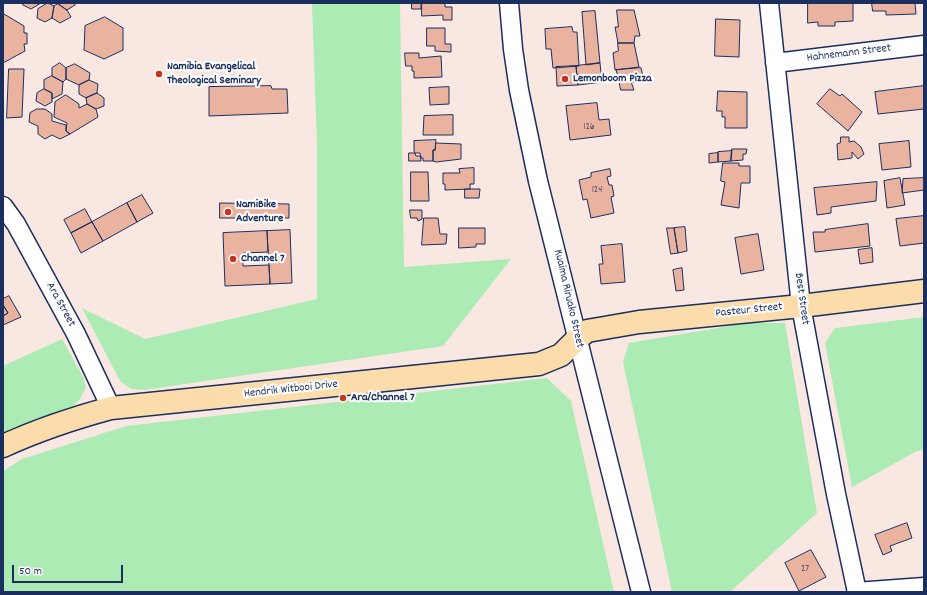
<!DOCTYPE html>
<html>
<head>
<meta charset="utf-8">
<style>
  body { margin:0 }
  #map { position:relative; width:927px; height:595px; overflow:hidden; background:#f9e8e2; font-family:Dekko,sans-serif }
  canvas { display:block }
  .frame { position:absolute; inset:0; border:4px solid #1b2f5e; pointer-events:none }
  .scale { position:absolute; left:12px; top:565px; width:111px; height:18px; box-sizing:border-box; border:2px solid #1b2f5e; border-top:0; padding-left:5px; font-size:12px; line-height:14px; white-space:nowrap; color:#1b2f5e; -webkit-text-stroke:3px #fff; paint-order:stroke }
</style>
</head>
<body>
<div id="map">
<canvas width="927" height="595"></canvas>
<div class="frame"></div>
<div class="scale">50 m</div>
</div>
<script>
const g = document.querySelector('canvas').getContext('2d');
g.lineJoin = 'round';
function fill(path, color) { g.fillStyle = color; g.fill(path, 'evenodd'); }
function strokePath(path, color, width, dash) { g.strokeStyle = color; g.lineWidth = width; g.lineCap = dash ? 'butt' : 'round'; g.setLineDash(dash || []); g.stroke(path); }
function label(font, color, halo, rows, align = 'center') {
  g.font = font + ' Dekko,sans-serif'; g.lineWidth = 4; g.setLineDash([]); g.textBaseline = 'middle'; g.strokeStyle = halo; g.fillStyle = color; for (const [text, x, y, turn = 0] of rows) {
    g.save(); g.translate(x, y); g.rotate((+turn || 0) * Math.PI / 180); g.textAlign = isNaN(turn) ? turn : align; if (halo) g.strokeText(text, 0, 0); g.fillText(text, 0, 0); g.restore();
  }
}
fill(new Path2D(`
  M312,3H400L404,267L511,259L443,346L144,390L131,389L120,381L82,308L145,339L317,299V145Z
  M924,317V450L917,451L852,487L825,343L835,328Z
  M747,323H785L817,513L730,592H672L623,362L629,343Z
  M62,339L83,377L86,387L80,399L71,409L3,434V366Z
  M547,378L571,401L614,592H3V471L22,459L126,426Z`), '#acebb3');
const building = new Path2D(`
  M23,3H41L31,9L23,5Z
  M48,3L54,6L52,18L45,22L37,18L38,9Z
  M58,3H75V5L67,10Z
  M412,3H421V9H412Z
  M422,3H445V7H452V20H443V15L422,16Z
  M808,3H853V21L835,22V26H818V22L808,23Z
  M872,3H915L916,14L886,15V11H873Z
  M58,4L67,10L71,17L60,23L52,18L54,6Z
  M617,10H634L640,36H635L634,43H618L615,27H618Z
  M595,11L600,63L586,65L582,12Z
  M4,14L24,26V33H27V44H24L25,51L3,63Z
  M105,17L123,28V50L104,59L84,50L85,26Z
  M716,19L740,20L739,57L715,56Z
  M572,27L573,32H577L579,66L553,68L551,49H546L545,29Z
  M427,28H445V44H451V52L435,51V46H427Z
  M618,43H634L639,67L615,70L613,53L618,51Z
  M405,53H419V58L441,56L442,77L414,78V71H412V66H406Z
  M60,63L66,68V79L63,82L52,76V68Z
  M600,63L602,82L578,85L576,66Z
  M75,64L90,73L89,80L79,85L66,79V68Z
  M576,66L578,85L557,86L556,67Z
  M641,68L644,80L632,82L630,79H619L616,70Z
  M9,69H24L22,117L7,118Z
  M52,76L63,82L62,94L52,99V93L44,89V80Z
  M619,79H630L634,90H621Z
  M89,80L98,84L97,93L86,98L79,94V85Z
  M271,86L272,89H287L288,113L209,116V87Z
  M924,86V109L878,114L875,92Z
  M449,87V104L430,105L429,88Z
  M44,89L52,93V102L45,106L36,101L37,93Z
  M830,89L840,96L842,94L862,112L848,131L817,104Z
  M718,91L747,92V128H725V117H722V111H717Z
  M97,93L104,98V106L96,109L87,104L86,98Z
  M66,95L79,104V108L87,104L96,109L98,117L70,134L66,131L67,123L54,117L55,102Z
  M597,103L599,120L609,119L611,135L570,140L566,106Z
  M37,109H45L52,114V121L66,125V131L70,134L60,139L52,135L45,139L38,134V126L29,122L30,113Z
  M453,115V135H423L424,116Z
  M841,137H849V142L854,141L861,147L864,154L858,159L852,152V158L838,160L837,144L840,143Z
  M436,140L435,150H433V161H423V158H421V156H416L414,151V141Z
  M909,141L911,167L882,170L879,144Z
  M436,143L461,144V159L436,162L433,161V150H435Z
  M732,149H747L746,154H743V160L731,161Z
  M732,151L731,161L718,162V152Z
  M409,153H420L421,161H409Z
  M718,153V162L709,163V154Z
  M723,163H739V166H750V183H741L739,208L721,205L725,182L721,181Z
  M474,168V184H470V189L445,190V184H443V173H460L459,169Z
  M610,169L611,176L607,177L609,185H612L614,196L611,197L614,213L591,218L587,199L583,200L579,180L591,177V173Z
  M411,172H428L429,201H411Z
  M900,178L905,205L887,208L884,181Z
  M924,178V190L902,193L903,179Z
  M877,182L876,201L831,207V213L817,215L814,188Z
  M465,189H480L479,198H465Z
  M142,195L153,213L137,222L127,203Z
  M127,203L137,222L103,241L92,222Z
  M220,203L289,204V218H220Z
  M85,209L92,222L71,233L64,220Z
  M410,210H422V219L418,221L417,218H411Z
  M924,216V243L900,246L896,219Z
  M424,218H438L440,234H447L446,244L422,245Z
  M92,222L103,241L81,253L71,233Z
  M868,224L870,246L815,252L813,232H825V230Z
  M685,227L687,251L678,253L674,228Z
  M459,228H485V244H476V247L459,248Z
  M667,228H674L678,253L671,254Z
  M290,230L292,283L270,284L267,231Z
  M267,231L268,252L243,253V266L269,265L270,284L225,286L223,233Z
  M758,234L764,270L741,274L735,238Z
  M622,244L625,282L601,284L599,264H603L601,246Z
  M872,248L873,262L860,264L858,250Z
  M682,268L684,290L676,291L673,270Z
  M9,296L21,317L3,325V316L8,313L3,305V299Z
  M3,305L8,313L3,316Z
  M907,523L912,538L890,546L892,551L883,555L875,535Z
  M811,550L826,577L799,591L785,563Z`);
fill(building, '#eab3a0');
strokePath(building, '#1b2f5e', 1);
const minor = new Path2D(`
  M509,3L513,49L519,90L538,181L641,592
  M769,3L801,306L836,494L857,592
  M775,63L924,45
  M3,206L16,224L76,334L111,408
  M856,592L924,587`);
const major = new Path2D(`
  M3,446C38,430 74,418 111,408L539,364L561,355L577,339L587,331L639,322L801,306L924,291`);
strokePath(minor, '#1b2f5e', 21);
strokePath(major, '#1b2f5e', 25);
strokePath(minor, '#fff', 18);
strokePath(major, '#fddcac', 22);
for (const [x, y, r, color] of [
  [159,74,4,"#c8321e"],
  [565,79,4,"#c8321e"],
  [228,212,4,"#c8321e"],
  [233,259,4,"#c8321e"],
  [343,398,4,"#c8321e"]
]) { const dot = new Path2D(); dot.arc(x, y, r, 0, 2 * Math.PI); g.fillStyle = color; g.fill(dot); strokePath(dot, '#fff', 1.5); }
label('10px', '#4f506e', null, [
  ["126",589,128],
  ["124",597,191],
  ["27",805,570]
]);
label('12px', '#1b2f5e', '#fff', [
  ["Hahnemann Street",849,54,-7],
  ["Kuaima Riruako Street",568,299,77],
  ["Best Street",801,299,82],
  ["Ara Street",60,305,61],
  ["Pasteur Street",749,311,-6],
  ["Hendrik Witbooi Drive",291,390,-6]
]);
label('bold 12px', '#1b2f5e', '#fff', [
  ["Namibia Evangelical",167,67],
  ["Theological Seminary",167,81],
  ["Lemonboom Pizza",573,79],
  ["NamiBike",236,205],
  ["Adventure",236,219],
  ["Channel 7",241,259],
  ["Ara/Channel 7",351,398]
], 'left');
</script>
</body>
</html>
